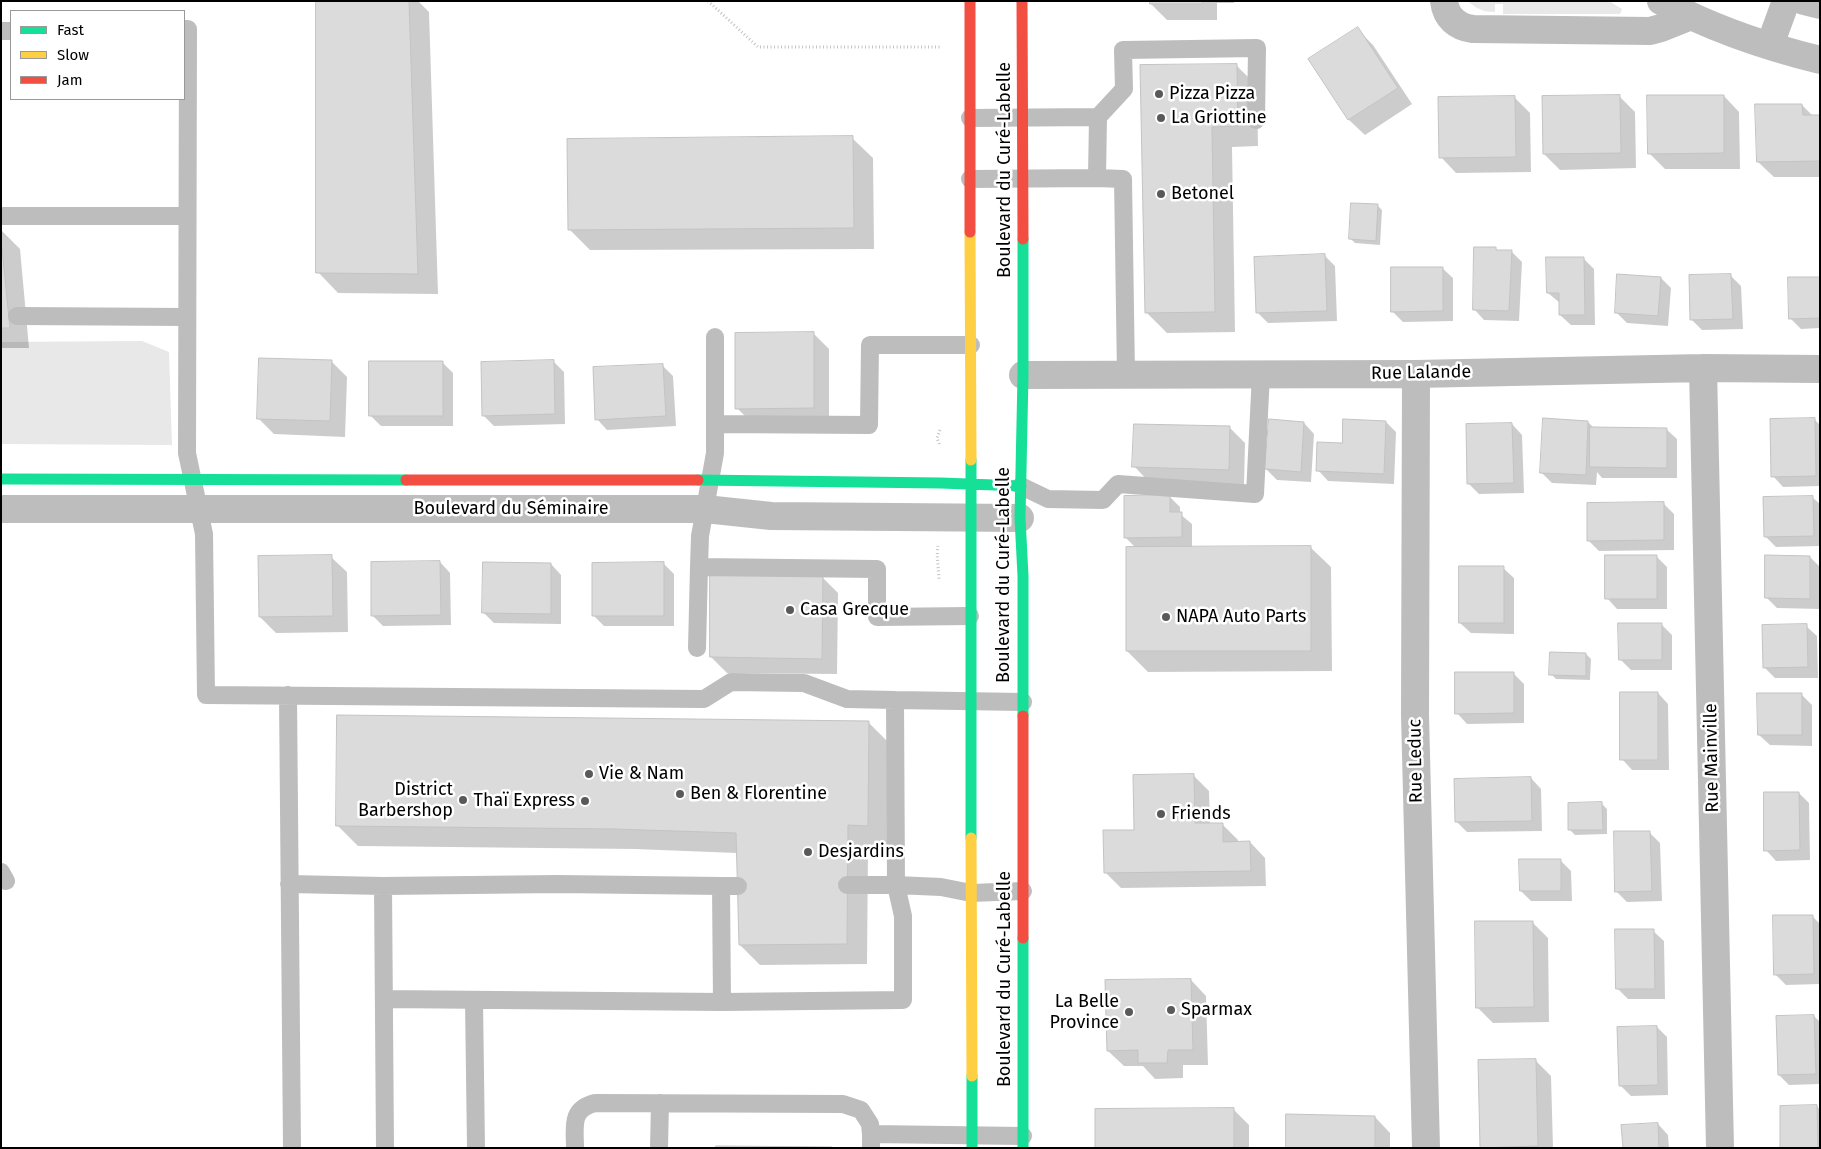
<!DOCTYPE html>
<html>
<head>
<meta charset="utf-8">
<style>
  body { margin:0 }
  #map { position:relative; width:1821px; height:1149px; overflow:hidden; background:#fff; font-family:"Fira Sans",sans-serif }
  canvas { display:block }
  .frame { position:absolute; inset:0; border:2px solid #000; pointer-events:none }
  .legend { position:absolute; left:10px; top:10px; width:175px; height:90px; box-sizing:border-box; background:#fff; border:1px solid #999; margin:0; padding:6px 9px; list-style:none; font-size:15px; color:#000 }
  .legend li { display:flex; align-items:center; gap:10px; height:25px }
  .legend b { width:25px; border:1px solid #999 }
</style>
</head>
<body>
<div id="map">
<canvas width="1821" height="1149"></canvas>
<div class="frame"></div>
<ul class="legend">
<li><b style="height:6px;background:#16e098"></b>Fast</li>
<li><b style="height:6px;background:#ffcf43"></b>Slow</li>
<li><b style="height:6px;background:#f24e42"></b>Jam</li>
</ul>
</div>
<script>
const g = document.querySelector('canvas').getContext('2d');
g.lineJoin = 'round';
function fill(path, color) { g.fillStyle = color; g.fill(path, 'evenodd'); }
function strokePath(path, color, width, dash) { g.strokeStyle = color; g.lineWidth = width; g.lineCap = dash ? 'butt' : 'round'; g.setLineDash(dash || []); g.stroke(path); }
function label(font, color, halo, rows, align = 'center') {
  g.font = font + ' "Fira Sans",sans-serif'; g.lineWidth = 5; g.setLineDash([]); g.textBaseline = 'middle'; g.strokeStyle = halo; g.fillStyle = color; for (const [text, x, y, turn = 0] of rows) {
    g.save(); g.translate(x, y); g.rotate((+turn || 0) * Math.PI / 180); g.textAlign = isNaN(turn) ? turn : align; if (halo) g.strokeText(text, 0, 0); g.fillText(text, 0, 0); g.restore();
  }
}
fill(new Path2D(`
  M1468,1H1609L1622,9L1620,14H1503V4H1495V12C1484,12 1476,9 1468,1Z
  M142,341L169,352L172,445L1,444V342Z`), '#e8e8e8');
fill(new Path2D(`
  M317,1H418L429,12L438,294L338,293L318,272Z
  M1151,1H1234V3H1217V20H1167L1151,4Z
  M1357,29L1373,45L1412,104L1365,135L1349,120L1310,60Z
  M1236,65L1257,86L1258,146L1232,147L1235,332L1167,333L1146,312L1141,66Z
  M1619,96L1635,112L1636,168L1560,170L1544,154Z
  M1724,96L1739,112L1740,169H1665L1649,153Z
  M1514,97L1530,113L1531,172L1456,173L1441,157Z
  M1802,105L1813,116H1820V177H1774L1758,162Z
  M852,138L873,158L874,249L590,250L569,229Z
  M1377,205L1382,210L1380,245L1355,243L1350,238Z
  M1,230L20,249L29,348H1Z
  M1496,249L1498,251H1511L1522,262L1519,321L1484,320L1474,309Z
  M1324,255L1335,266L1337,321L1268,323L1258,313Z
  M1583,258L1594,269L1595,325H1571L1560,315V303L1548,293Z
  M1442,268L1453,278V321L1403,322L1392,311Z
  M1730,275L1741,286L1743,329L1702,330L1692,320Z
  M1661,278L1671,288L1668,326L1627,323L1616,312Z
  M1820,278V328L1801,329L1790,318Z
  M813,333L829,349V424H753L737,408Z
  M331,361L347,377L345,437L274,434L258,418Z
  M553,361L564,372L565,424L494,426L483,415Z
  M442,362L453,373V426H381L370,415Z
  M662,365L673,376L676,426L607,430L597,419Z
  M1814,419L1820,425V486L1783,487L1773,476Z
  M1386,422L1396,432L1394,484L1328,481L1318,470L1343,444Z
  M1588,422L1595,429H1666L1677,439V478H1602L1597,472L1596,485L1552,483L1541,472Z
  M1304,423L1314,434L1311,482L1277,480L1266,469Z
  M1512,424L1522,435L1524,493L1479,494L1468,483Z
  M1229,427L1245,443L1244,485L1149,482L1134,466Z
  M1169,496L1180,507V514L1192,524V547H1310L1331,567L1332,671L1148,672L1127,651L1136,548L1126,538Z
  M1813,498L1820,504V546L1776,547L1765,536Z
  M1664,504L1674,514V550L1599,551L1588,540Z
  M1656,556L1667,567V609H1617L1607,598Z
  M331,557L347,572L348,632L276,633L260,617Z
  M1810,557L1820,567V609L1777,608L1766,597Z
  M440,562L450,573L451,625L383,626L372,615Z
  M551,564L561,575V624L494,623L483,612Z
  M664,564L674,574V626H604L594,616Z
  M1503,568L1514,578V634L1471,633L1460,623Z
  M822,577L838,593L837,674L727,673L711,657Z
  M1661,624L1672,635V670H1631L1620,659Z
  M1806,626L1817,636L1818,678H1775L1764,667Z
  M1586,654L1591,659L1590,680L1556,679L1551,674Z
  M1513,673L1524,684V723L1467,724L1457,713Z
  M1658,693L1668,704L1669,770H1632L1622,759Z
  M1801,694L1812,705V746L1770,745L1759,735Z
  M868,722L889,743L888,846L868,845L867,964L760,965L740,945L737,853L635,849L358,846L337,825Z
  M1193,775L1209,791L1210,824H1222L1238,840V843L1250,842L1265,858L1266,886L1121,888L1106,873L1136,831Z
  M1531,778L1541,789L1542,831L1467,832L1456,821Z
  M1799,793L1809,803L1810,860L1776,861L1766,850Z
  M1602,804L1607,809V834L1575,835L1570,830Z
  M1649,832L1660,843L1662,901L1627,902L1616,891Z
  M1561,861L1571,871L1572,901H1531L1521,891Z
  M1812,916L1820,924V984L1786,985L1775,974Z
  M1532,922L1548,938L1549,1022L1493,1023L1477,1007Z
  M1653,931L1664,941L1665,999H1628L1617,988Z
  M1191,980L1206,996L1208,1065H1183V1078L1155,1079L1143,1066H1124L1108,1051Z
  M1814,1016L1820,1022V1084L1789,1085L1779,1075Z
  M1657,1027L1667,1037L1668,1095L1631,1096L1620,1085Z
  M1535,1060L1551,1076L1553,1148H1482Z
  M1817,1106L1820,1110V1148H1782Z
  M1233,1109L1249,1125V1148H1096Z
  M1375,1117L1390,1133V1148H1287Z
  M1658,1124L1668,1135L1669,1148H1624Z`), '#0003');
const building = new Path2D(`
  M316,1H409L418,274L316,273Z
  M1150,1H1202V4H1150Z
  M1358,27L1398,88L1348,120L1308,59Z
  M1237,64L1238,126L1212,127L1215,312L1145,313L1140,65Z
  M1620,95L1621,153L1543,154L1542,96Z
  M1647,95H1724V153L1648,154Z
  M1515,96L1516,157L1439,158L1438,97Z
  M1755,104H1802L1803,115H1820V161L1757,162Z
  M853,136L854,228L568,230L567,139Z
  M1351,203L1378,204L1376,241L1349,239Z
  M1,239L10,328H1Z
  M1474,247H1496V250H1512L1509,311L1473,310Z
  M1325,254L1327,311L1256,313L1254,257Z
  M1546,257H1584L1585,315H1559V293H1547Z
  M1391,267H1443V311L1391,312Z
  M1617,274L1661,277L1658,316L1615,313Z
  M1731,274L1733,319L1690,320L1689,275Z
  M1788,277H1820V318L1789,319Z
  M814,332V408L735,409V333Z
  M259,358L332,360L330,421L257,419Z
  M554,360L555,414L482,416L481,362Z
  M369,361H443V416H369Z
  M663,364L666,416L595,420L593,367Z
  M1543,418L1588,421L1586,475L1540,473Z
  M1815,418L1816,476L1771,477L1770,419Z
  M1269,419L1304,422L1301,472L1265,469Z
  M1343,419L1386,421L1384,474L1316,471L1317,442L1342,443Z
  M1512,423L1514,483L1467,484L1466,424Z
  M1134,424L1230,426L1229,470L1132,467Z
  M1590,427L1667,428V468L1590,467Z
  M1170,495V512H1182V537L1124,538V496Z
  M1813,496L1814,536L1764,537L1763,497Z
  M1664,502V540L1587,541V503Z
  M1311,546V651H1126V547Z
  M332,555L333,616L259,617L258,556Z
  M1605,555H1657V599H1605Z
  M1765,555L1810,556V599L1765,598Z
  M440,561L441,615L371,616V562Z
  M483,562L551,563V614L482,613Z
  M664,562V616H592V563Z
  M1459,566H1504V623H1459Z
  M710,574L823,576L822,659L710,657Z
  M1618,623H1662V660H1619Z
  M1807,624L1808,667L1763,668L1762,625Z
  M1550,652L1586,653V676L1549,675Z
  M1455,672H1514V713L1455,714Z
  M1620,692H1658V760H1620Z
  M1757,693H1802V735H1758Z
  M337,715L869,721L868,826L848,825L847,944L739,945L736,833L614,829L336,826Z
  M1194,774L1195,823H1223V842L1250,841L1251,871L1104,873L1103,830H1134L1133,775Z
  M1531,777L1532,821L1455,822L1454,779Z
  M1764,792H1799L1800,850L1764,851Z
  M1602,802L1603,830H1568V803Z
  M1614,831H1650L1652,891L1615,892Z
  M1519,859H1561V891H1520Z
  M1773,915H1813L1814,974L1774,975Z
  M1475,921H1533L1534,1007L1476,1008Z
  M1615,929H1654L1655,989H1616Z
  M1191,979L1193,1050H1168L1167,1063H1138V1050L1107,1051L1105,980Z
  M1814,1015L1816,1074L1778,1075L1776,1016Z
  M1657,1026L1658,1085L1619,1086L1617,1027Z
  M1536,1059L1538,1146L1480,1148L1478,1060Z
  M1817,1105L1818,1148H1780V1106Z
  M1234,1108V1148H1095V1109Z
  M1286,1114L1375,1116V1148H1286Z
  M1658,1123L1659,1148H1623L1621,1125Z
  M716,1146L832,1147V1148H716Z`);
fill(building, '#dbdbdb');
strokePath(building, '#c3c3c3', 1);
strokePath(new Path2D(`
  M708,1L758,47H940
  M940,430L937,438L940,446
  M938,546C936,554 939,571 939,580`), '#c2c2c2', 3, [1, 2.5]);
strokePath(new Path2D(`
  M184,29H188L187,453L204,534L206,695L704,699L731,682L804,683L847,699L895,700
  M1,31H11
  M970,118L1098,117
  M970,179L1097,178
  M1,216H187
  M17,316L187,317
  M715,337V424L869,425L870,345H971
  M1126,375L1123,179L1097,178L1098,117L1124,89L1123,50L1257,48L1256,120
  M715,424V453L700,536L699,567L877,569V617L970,616
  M1021,486L1048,499L1103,500L1118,484L1255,494L1261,374
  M697,648L699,567
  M288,695L292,1148
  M1023,702L895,700L896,885L941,887L971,893L1023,891
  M1,872L6,881
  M289,884L383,886L558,884L721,886L722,1002
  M383,886L385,1148
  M721,886H738
  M384,999L722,1002L903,1000V916L896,885H847
  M474,1000L476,1148
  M575,1148C575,1127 570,1109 595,1103L843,1104L861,1110L870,1124L871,1134
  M659,1148L660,1103
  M871,1148V1134L1023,1136`), '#bdbdbd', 18);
strokePath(new Path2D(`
  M1444,1C1446,18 1457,27 1473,29L1650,31L1661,28L1691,16
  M1661,1C1709,27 1767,47 1820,60
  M1804,1L1820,5
  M1770,45L1786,1
  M1703,368L1720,1148
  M1416,374L1415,715L1426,1148
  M1023,375L1416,374L1703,368L1820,369
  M1,509H705L771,516L1020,518`), '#bdbdbd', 28);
strokePath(new Path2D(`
  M1023,239V375L1020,518L1023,576V716
  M971,460V838
  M1,479L406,480
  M698,480L941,483L1021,486
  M1023,938V1148
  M972,1076V1148`), '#16e098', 11);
strokePath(new Path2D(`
  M970,232L971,460
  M971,838L972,1076`), '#ffcf43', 11);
strokePath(new Path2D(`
  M970,1V232
  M1022,1L1023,239
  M406,480H698
  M1023,716V938`), '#f24e42', 11);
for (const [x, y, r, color] of [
  [1159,94,5,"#595959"],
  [1161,118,5,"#595959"],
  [1161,194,5,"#595959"],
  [790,610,5,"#595959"],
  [1166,617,5,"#595959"],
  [589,774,5,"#595959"],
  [680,794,5,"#595959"],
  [463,800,5,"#595959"],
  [585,801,5,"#595959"],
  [1161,814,5,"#595959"],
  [808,852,5,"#595959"],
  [1171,1010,5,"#595959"],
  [1129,1012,5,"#595959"]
]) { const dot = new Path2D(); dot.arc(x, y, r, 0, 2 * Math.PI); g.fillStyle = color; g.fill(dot); strokePath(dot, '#fff', 2); }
label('18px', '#000', '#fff', [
  ["Pizza Pizza",1169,94],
  ["La Griottine",1171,118],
  ["Betonel",1171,194],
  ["Casa Grecque",800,610],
  ["NAPA Auto Parts",1176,617],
  ["Vie & Nam",599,774],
  ["District",453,790,"right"],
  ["Barbershop",453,811,"right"],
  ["Ben & Florentine",690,794],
  ["Thaï Express",575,801,"right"],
  ["Friends",1171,814],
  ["Desjardins",818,852],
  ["La Belle",1119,1002,"right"],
  ["Province",1119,1023,"right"],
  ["Sparmax",1181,1010]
], 'left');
label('18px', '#000', '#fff', [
  ["Boulevard du Curé-Labelle",1005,170,-90],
  ["Rue Lalande",1421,373,-1],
  ["Boulevard du Séminaire",511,509],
  ["Boulevard du Curé-Labelle",1004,575,-90],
  ["Rue Mainville",1712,758,-91],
  ["Rue Leduc",1416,761,-91],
  ["Boulevard du Curé-Labelle",1005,979,-90]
]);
</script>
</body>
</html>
